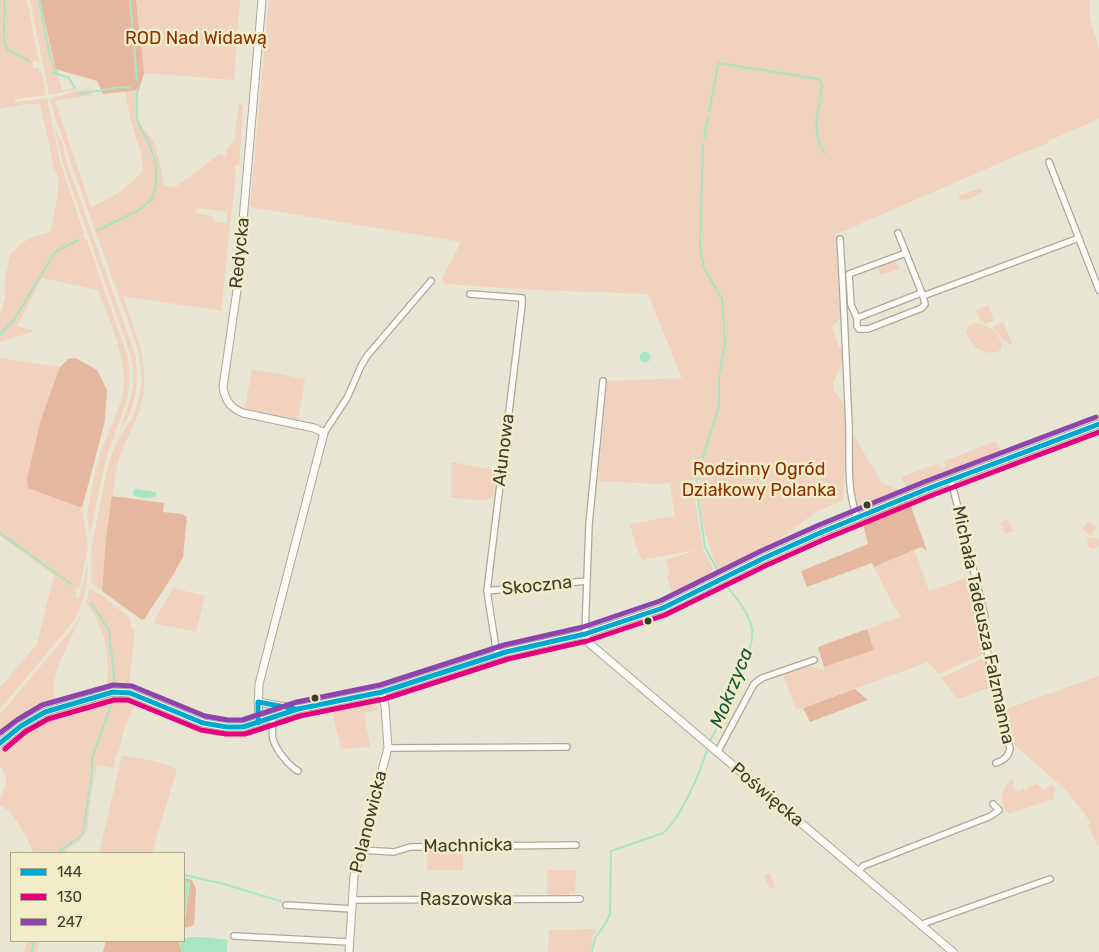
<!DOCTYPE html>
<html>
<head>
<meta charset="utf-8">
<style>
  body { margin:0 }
  #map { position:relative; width:1099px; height:952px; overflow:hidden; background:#e8e6d2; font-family:Rubik,sans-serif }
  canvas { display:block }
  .legend { position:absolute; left:10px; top:852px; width:175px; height:90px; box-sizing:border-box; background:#f2edc8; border:1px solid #aaa68a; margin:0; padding:6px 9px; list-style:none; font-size:15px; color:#3e3c2e }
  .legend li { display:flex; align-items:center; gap:10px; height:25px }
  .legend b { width:25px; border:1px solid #aaa68a }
</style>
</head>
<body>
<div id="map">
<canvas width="1099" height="952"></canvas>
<ul class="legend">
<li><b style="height:6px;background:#00a9ce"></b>144</li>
<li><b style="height:6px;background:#e5007d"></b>130</li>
<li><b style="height:6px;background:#8e44ad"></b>247</li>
</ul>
</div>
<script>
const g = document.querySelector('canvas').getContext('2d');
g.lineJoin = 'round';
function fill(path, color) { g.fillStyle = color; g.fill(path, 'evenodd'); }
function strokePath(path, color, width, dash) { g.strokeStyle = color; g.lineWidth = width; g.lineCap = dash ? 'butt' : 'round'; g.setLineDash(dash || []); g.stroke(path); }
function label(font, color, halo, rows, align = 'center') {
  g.font = font + ' Rubik,sans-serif'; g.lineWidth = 5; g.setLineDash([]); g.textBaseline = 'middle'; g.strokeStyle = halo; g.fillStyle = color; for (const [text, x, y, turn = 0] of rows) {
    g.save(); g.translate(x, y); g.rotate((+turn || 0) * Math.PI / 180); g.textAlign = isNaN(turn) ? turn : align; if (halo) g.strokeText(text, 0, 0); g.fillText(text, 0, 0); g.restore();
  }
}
fill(new Path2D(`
  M0,0H27L39,62V65L37,61H33V68L38,67L42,73L46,95L15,99V102L47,98L60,162L83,230L76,233L84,231L83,237L87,240L128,357C135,400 118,418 107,457C100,483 95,510 90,536L87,516L88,508C91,492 94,475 99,459C106,434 123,408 124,382C125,354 108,317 98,290L42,278L17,326L35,331L0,342V315L5,298V279L10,255L21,243L36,236L47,233L51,230L57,199L59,178L54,168L40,104H24L0,109Z
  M30,0H40L62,90L74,88V90L49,95Z
  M136,0H240L234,80L144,73Z
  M269,0H1089L1090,18L1099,49V119L1048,141V143L1025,152L844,231L836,233L841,318L832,326L839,347H842L843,362L833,383L834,391L845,406L846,435L843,500L816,512L770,546L719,571C707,544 697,509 699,479L692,480L703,549L715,573L673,595L667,577L670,575L665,558L668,559L697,550L642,560L636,547L630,524L675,516L670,483L656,484L598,481L607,381L682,378L648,294L535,290L445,284L441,280L461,242L250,207Z
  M91,89L92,95L55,101L91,207C114,197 126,189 143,171C143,154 137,143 133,127C129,116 128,103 125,91L139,90C138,103 136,117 143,128C146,133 151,136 153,140C159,151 161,173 164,185L175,187L221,153L224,156L228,155L225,150L234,141L239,103L243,106L239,166L237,165L234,167L236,170L221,311L123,296C135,331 153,371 140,409C133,430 120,449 116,471L106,538L102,591L91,582V550L108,465L116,443L134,415L139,398L142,378L138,349L70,161C65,140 54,120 50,99L75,91ZM198,208L227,212V223L217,222L211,216L195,212Z
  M54,125L63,145L65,157L135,354C139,386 137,404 120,431L133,389V369L130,354L62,161Z
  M981,188L982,192L970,199L960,200L958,196Z
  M895,260L899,269L881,275L878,267Z
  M988,305L994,321L985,324L980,320L976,310Z
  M1003,321L1012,344H1010L1005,342L992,327Z
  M975,323C987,324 997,331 1002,343L1001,350C985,358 971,347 966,331L969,326Z
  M0,358L60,367L41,419L27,479L28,488L82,508L88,547L80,587L76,589L77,596L71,595L77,597V599L78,600L80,595L88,561C88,586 84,605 70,626L0,709V687L37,644L54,575L0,536Z
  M252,369L305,379L298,421L245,409Z
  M854,436L882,483L900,490L904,488L907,492L882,503L856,505L852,479Z
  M996,441L1002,455L910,492L901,477L939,463L941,468L946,466L944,461Z
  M451,462L498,470C497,477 498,488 495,494C489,505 461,498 451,497Z
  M1008,519L1013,531L1005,534L1000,522Z
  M1088,521L1097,527L1091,536L1082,529Z
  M1087 543a6 6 0 1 1 12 0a6 6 0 1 1-12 0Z
  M915,550L929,591L966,578L979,624L984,651L981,655L939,674L928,662L796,710L783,675L808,665C813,668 819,667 824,671V667L874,650L867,629L901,616L893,605L874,567Z
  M173,588L205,596L196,632L153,623Z
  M90,589L101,595L130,618L131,628L135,629L129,685L123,680L120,682L119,685L112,688L107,682C110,649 105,630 86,603Z
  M83,610C74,637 49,671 54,701L15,722L0,734V714L77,623Z
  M983,658L987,660L993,686L958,699L941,678Z
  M1099,676V848L1088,826L1091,823L1068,792L1011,742L1003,710Z
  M122,695L134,698L136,701L124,730L118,755H116L113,768L97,765L90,801L87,831L81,840L61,853H33C28,837 15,813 0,805V799L6,784V777L0,765V749C7,743 13,736 20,731C41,715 96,697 122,695Z
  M371,702L380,709L364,713L370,747L341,749L331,706L343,704L345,707Z
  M122,755L158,762L177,769L152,853H99Z
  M1012,779L1014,781L1013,787L1019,792L1022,789L1026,790L1028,786L1037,784L1044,790L1052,784L1056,790L1053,792L1054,799L1009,814C998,803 1001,789 1012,779Z
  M427,851H463V870H427Z
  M547,870H576L575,893H571L568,895L547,896Z
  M770,873L775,887L770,889L764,876Z
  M598,929L593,937L591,952H548L549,930Z
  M27,941H39L37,952H24Z`), '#f0d2bf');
fill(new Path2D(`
  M40,0H136L144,73L139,90L103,94L97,81L56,69Z
  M76,358L97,370L107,390L105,421L82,508L28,488L27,479L41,419L60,367L68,359Z
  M112,496L164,503L163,512L182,514L187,517L183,557L173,575L145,618L142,620L102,591L106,538Z
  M909,501L927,551L921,547L874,567L872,563L807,587L801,571L868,544L862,520Z
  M867,629L874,650L824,667L818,647Z
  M855,689L868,700L810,722L803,708Z
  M184,878L192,880L196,889L194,925L184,928L190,882L184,880Z
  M106,941H178L182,952H103Z`), '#e6b79f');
fill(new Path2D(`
  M639.5 357a5.5 5.5 0 1 1 11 0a5.5 5.5 0 1 1-11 0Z
  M134,489L156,492L157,495C151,500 140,498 133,495Z
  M184,880L190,882L184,923Z
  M188,937H202L227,940V952H182L179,941H184V939Z`), '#a7e6c0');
strokePath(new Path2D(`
  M4,0C7,16 0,33 7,49L29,61
  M39,0L50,56L57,74
  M130,0L137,80
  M52,72L69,78L75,88
  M78,94L122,87L130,88
  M709,112L718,65L719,63L818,79L822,84C820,108 809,132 825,153
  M704,138L708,117
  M703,145L700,246L704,268L722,299L725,344L720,370
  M98,230L139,210L152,199L156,186V164L149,143L137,121V89
  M0,334L13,321L55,252L78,240
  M0,533L71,584
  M719,573L705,547L696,486L697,477L719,405V376
  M91,603L109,630L115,685
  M710,741C722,719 756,651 752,629C749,612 734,595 724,583
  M60,851L70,853
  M56,853L80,837L83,833L92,774V758L114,697
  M184,875L224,884L280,901
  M287,902L301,903
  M330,905L346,906
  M32,952L34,941
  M592,952L595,938L605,924L610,914L611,851L663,833C681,818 700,773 707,750`), '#a7e6c0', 2);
const minor = new Path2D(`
  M1049,162L1099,290
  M898,233L923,296L1079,238
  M840,239C844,301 846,364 849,426C850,457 846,488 857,517
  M906,253L849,274L851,305L857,318V326L859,329H868L922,308L925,304L923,296
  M470,294L522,298V305L487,591L497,655
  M857,318L921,293
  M324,433L347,398L361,366L367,356L431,281
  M951,480L985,617L982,629L1010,749C1008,757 1004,760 996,763
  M487,591L586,581
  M585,634L589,524L603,381
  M272,718C274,725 271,732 273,739C276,750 288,765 298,771
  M388,748L567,747
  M717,753L754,684L762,678L814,660
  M362,850L394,852L410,847L576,845
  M858,872L863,866L991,816L999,810L993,804
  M352,900L580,899
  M286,905L352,909
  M922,926L925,923L1050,879
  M234,936L349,942`);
const tertiary = new Path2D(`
  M585,634L588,642L596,649L953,952
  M258,702L297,709
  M258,723L259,684L324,433L314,428L243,413C230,408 225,400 223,387L237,290L262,0
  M0,743L21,726L45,712L113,692L130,693L203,723L227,727H243L298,709L382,692L506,652L585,634L663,608L764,558L822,532L927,489L1099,424
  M349,952L354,876L388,748L385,706L382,692`);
strokePath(minor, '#aaa999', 8);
strokePath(tertiary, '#aaa999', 9);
strokePath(minor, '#fcfbf8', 5.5);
strokePath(tertiary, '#fcfbf8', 7);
strokePath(new Path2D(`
  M258,723V702L296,709
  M0,743L21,726L45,712L113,692L130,693L203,723L227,727H243L298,709L382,692L506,652L585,634L663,608L764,558L822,532L927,489L1099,424`), '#00a9ce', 5);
strokePath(new Path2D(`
  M5,749L25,732L48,719L114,700H128L201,730L226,734H245L300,716L384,699L508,659L587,641L665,615L767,565L825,539L930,496L1099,432`), '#e5007d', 5);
strokePath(new Path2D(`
  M0,733L17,720L42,705L113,685L132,686L205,716L228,720H242L297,702L380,685L504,645L583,627L660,601L761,551L819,525L924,482L1096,417`), '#8e44ad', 5);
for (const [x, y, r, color] of [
  [867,505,4.5,"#3e3c2e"],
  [648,621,4.5,"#3e3c2e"],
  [315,698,4.5,"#3e3c2e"]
]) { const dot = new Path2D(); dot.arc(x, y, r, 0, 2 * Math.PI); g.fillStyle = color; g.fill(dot); strokePath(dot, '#f2edc8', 2); }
label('18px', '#8e2f01', '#f2edc8', [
  ["ROD Nad Widawą",196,39],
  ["Rodzinny Ogród",759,470],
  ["Działkowy Polanka",759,491]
]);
label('18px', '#3e3c2e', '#f2edc8', [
  ["Redycka",240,253,-84],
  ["Ałunowa",504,450,-83],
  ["Skoczna",537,586,-6],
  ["Michała Tadeusza Falzmanna",983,625,78],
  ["Poświęcka",767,795,40],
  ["Polanowicka",369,822,-76],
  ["Machnicka",468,846,-1],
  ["Raszowska",466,900]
]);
label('italic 19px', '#10583c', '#f2edc8', [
  ["Mokrzyca",732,688,-68]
]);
</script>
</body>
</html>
